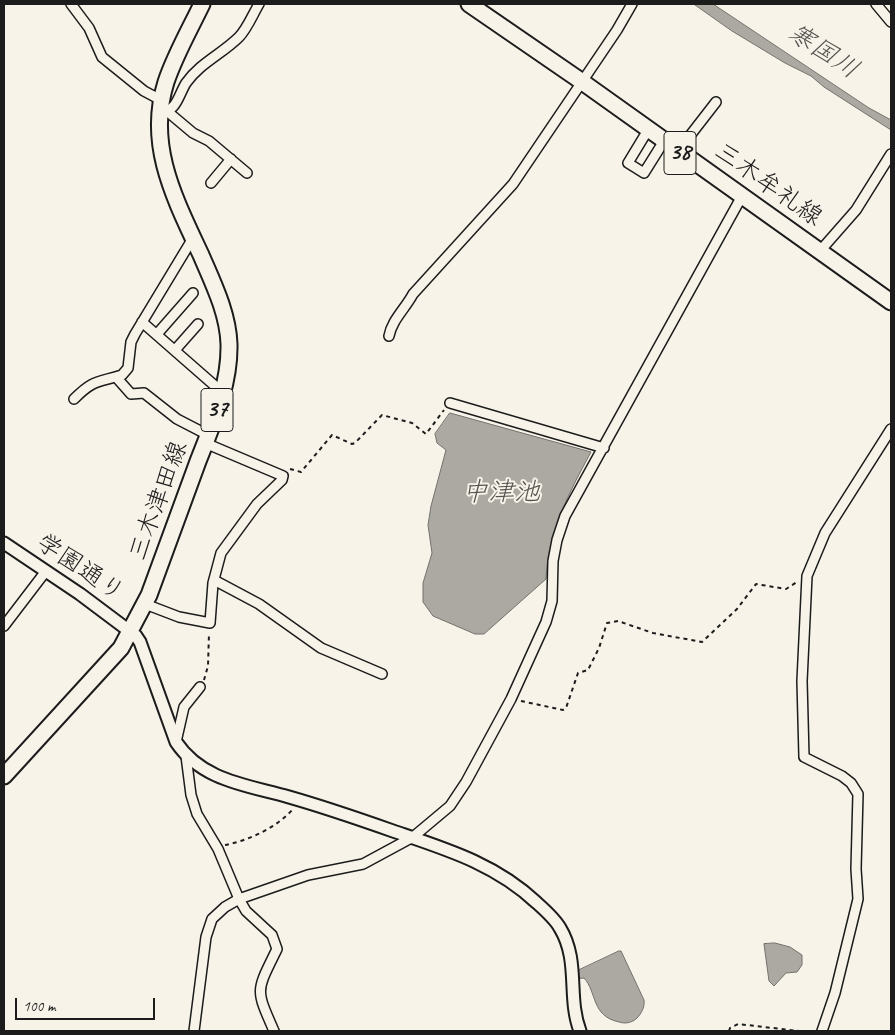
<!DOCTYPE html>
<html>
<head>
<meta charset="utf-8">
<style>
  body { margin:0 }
  #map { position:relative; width:895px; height:1035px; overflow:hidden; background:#f7f3e8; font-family:Caveat,sans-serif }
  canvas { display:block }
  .frame { position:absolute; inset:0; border:5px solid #1c1c1c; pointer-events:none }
  .scale { position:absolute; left:15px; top:998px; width:140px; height:22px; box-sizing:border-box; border:2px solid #1c1c1c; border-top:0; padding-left:6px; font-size:15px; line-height:18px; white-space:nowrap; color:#1c1c1c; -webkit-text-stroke:4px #f7f3e8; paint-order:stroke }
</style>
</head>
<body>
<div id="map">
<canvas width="895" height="1035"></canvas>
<div class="frame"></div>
<div class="scale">100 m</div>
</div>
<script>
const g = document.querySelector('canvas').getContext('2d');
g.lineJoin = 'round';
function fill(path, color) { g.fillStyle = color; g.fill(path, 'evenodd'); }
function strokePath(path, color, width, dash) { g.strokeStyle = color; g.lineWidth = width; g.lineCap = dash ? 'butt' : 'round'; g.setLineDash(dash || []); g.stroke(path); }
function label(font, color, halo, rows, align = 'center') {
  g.font = font + ' Caveat,"Klee One",sans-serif'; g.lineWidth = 4; g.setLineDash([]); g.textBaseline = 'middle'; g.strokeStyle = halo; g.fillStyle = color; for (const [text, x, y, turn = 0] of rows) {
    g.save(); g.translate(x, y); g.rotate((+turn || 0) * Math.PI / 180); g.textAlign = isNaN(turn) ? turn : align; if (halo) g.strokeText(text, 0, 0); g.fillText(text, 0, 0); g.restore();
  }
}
const water = new Path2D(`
  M694,4H713L869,108L891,120V130L824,87L811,76L785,63L732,31Z
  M450,413L591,452C569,493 548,532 546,579L484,634H475L433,616L423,602V583L432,553L428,525L431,506L446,450L437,443L435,434Z
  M775,943L790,947L802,955V965L797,972L786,973L774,986L769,981L764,944Z
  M619,951H621L644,1000C645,1006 642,1013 637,1018C632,1023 625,1024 619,1022C591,1016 597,992 584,978L575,979V972Z`);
fill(water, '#aca9a2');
strokePath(water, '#72716c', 1);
const minor = new Path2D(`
  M71,4L89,28L102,57L144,91L161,100
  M876,4L891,22
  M168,112L193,133L209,141L247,173
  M160,113C177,111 178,96 186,83C200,63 222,54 239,37C247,29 253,14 259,4
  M648,130L628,163L644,173L664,141
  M678,151L716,102
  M211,183L231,159
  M820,251L856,210L891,154
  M142,322L222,392
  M157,334L193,293
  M389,336C392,320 405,309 413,294L513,184L617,30L632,4
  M175,350L198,324
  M116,377L131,394L144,393L177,419L208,435
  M74,399C94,379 97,383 122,375L128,368L131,342L135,334L193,238
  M450,403L604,448
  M214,580L259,604L321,648L382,674
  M145,604L179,617L210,623L213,583L221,553L257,504L282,480L283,476L205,443
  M4,626L46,571
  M176,742L184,707L200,687
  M186,756L191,795L197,814L218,849L239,899L246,911L272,935L277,949C256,992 255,988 274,1031
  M194,1031L206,937L212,919L225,907L239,899L308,875L363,864L413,837L450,806L466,782L511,699L546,622L552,601L553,561L557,540L565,516L742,196
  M822,1031L835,993L858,899L856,869L858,794L851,783L842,776L804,757L802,681L807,576L825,533L891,429`);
const tertiary = new Path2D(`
  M4,543L80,594L136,636L140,642L176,742C202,781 247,785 289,797C324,807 359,819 393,831C446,849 496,864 537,903C546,911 555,919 560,928C580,961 567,997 580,1031`);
const primary = new Path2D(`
  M469,4L581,81L891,302
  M4,776L121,648L149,595C165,551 181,507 197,464C212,425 230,386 229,344C228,313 213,283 201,255C175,199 146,145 166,82C175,55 190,29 202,4`);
strokePath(minor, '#1c1c1c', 12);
strokePath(tertiary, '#1c1c1c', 15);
strokePath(primary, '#1c1c1c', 19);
strokePath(new Path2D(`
  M290,469L301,472L332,435L352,444L355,443L382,415L412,423L426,434L444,410
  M204,680L208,666L209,633
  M521,701L563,710L566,708L578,673L588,670L599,648L607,623L618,621L653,633L702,642L737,609L756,584L786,589L797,582
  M225,845C250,840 276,828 293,809
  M729,1031L730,1028L738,1024L799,1031`), '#1c1c1c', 2, [4, 4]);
strokePath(minor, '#f7f3e8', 9);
strokePath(tertiary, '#f7f3e8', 11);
strokePath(primary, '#f7f3e8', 15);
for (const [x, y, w] of [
  [680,153,32],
  [217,410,32]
]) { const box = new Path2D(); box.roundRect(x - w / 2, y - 21.5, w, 43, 4); g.fillStyle = '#f7f3e8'; g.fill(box); strokePath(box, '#1c1c1c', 1); }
label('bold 24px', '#1c1c1c', null, [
  ["38",680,153],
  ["37",217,410]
]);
label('25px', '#1c1c1c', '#f7f3e8', [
  ["三木牟礼線",768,185,35],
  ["三木津田線",159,501,-70],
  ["学園通り",80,568,34]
]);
label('italic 26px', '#565452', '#f7f3e8', [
  ["寒国川",823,52,33],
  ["中津池",501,493]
]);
</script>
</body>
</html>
